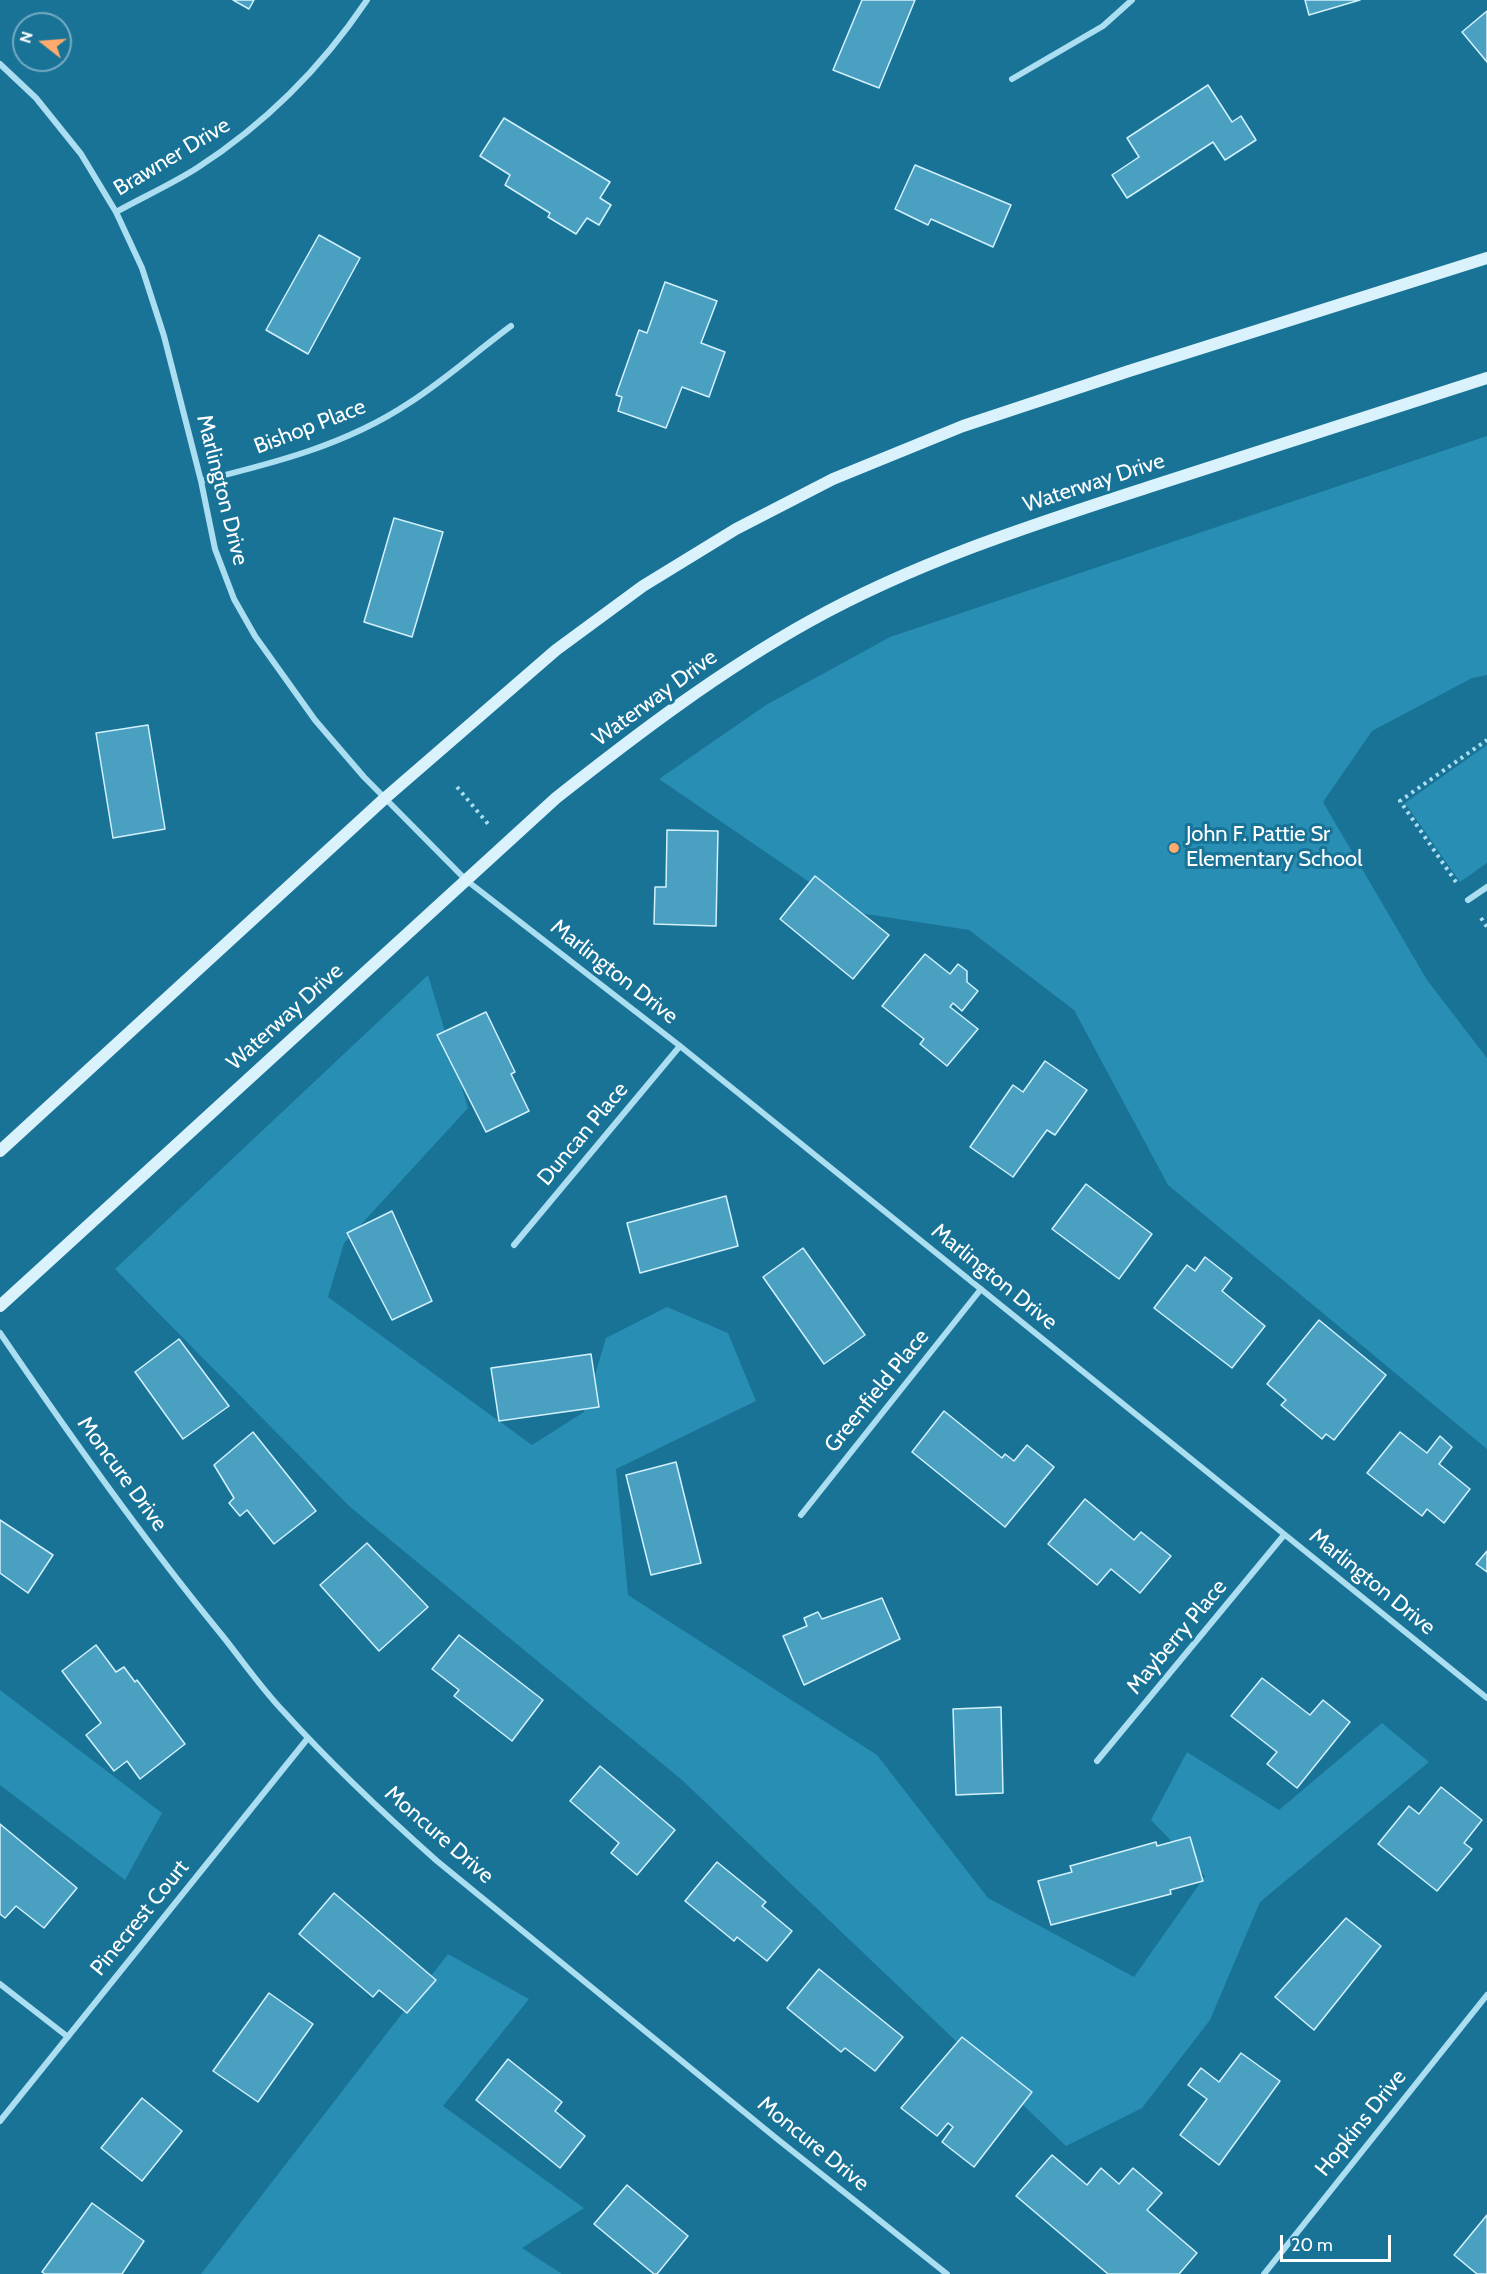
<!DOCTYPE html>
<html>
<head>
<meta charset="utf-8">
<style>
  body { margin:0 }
  #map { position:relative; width:1487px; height:2274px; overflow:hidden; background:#187397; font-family:Cabin,sans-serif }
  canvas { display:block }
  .north { position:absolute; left:12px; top:12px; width:60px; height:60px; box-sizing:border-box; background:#187397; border:2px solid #74abc1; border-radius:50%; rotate:287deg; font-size:16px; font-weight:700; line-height:24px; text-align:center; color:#fff }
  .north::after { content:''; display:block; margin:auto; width:21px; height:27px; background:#ffab6b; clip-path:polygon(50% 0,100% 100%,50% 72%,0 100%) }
  .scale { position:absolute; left:1280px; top:2235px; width:111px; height:27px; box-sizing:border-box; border:3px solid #fff; border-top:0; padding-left:8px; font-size:18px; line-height:21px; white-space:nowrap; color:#fff; -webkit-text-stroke:4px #187397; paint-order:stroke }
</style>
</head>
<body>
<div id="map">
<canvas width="1487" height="2274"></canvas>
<div class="north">N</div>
<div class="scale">20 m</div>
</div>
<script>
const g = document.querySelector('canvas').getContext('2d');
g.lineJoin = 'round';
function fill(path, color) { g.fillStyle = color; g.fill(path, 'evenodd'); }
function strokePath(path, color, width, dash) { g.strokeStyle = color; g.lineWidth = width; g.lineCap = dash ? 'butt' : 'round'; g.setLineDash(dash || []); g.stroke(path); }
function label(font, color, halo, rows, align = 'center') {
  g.font = font + ' Cabin,sans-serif'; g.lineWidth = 6; g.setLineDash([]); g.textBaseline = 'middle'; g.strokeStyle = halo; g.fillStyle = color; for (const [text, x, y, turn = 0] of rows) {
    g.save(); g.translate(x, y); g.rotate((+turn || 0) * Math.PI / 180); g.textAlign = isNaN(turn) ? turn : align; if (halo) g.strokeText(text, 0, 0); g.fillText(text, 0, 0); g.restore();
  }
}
fill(new Path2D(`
  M1487,436V675L1472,678L1372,731L1323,802L1427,980L1487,1058V1449L1168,1185L1074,1010L969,930L853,912L659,779L766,705L890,637Z
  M1487,745V863L1460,882L1405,803Z
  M428,975L468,1108L344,1243L328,1297L532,1445L584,1412L606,1338L667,1307L728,1333L756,1401L616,1469L628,1595L877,1755L988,1898L1134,1977L1205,1876L1151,1820L1187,1752L1279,1810L1382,1723L1429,1762L1260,1902L1210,2020L1142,2108L1066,2146L682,1780L349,1506L115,1269Z
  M0,1690L162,1813L125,1880L0,1785Z
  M448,1954L529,1999L443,2106L584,2208L522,2248L562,2274H201Z`), '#288eb3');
const building = new Path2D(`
  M233,0H254L249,9Z
  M862,0H915L879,88L833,70Z
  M1305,0H1360L1309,15Z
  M1487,11V62L1462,32Z
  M1208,85L1232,122L1241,116L1256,140L1225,160L1213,142L1127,198L1112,175L1139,157L1127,138Z
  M504,118L610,182L600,198L611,205L599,225L587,218L576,234L548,217L550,213L505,185L510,175L480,156Z
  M915,165L1011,205L993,247L931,219L928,225L895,209Z
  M319,235L360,258L308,354L266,330Z
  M665,282L717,301L701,343L725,352L709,397L682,387L666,428L618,411L622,397L616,395L639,330L647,333Z
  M394,518L443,532L412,637L364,622Z
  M148,725L165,829L113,838L96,733Z
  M667,830L718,831L716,926L654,924L655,887H666Z
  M815,876L889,935L853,979L780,919Z
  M925,954L950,974L958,964L967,971V982L978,991L962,1011L953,1003L950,1007L978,1029L947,1066L920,1044L924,1039L882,1006Z
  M486,1012L515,1072L511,1074L529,1111L486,1132L437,1035Z
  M1045,1061L1087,1090L1055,1135L1047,1130L1013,1177L970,1147L1013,1085L1023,1092Z
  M1086,1184L1152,1234L1119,1279L1052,1229Z
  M726,1196L738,1246L640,1273L627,1223Z
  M392,1211L432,1301L392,1320L347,1233Z
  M803,1248L865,1335L824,1364L763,1277Z
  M1205,1257L1232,1278L1222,1291L1265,1326L1232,1368L1154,1308L1187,1265L1195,1271Z
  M1319,1320L1386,1375L1334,1440L1326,1434L1322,1439L1281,1405L1286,1400L1267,1384Z
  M179,1339L229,1406L183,1439L135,1372Z
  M591,1354L599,1407L499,1421L491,1368Z
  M944,1411L1002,1458L1005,1454L1014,1461L1027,1445L1054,1467L1005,1527L912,1452Z
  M253,1432L316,1511L274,1544L247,1510L240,1516L229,1503L234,1498L214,1465Z
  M1400,1432L1427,1453L1440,1436L1452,1447L1439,1464L1470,1489L1444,1523L1427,1509L1422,1516L1367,1473Z
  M676,1462L701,1563L651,1575L626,1475Z
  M1085,1499L1134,1540L1141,1532L1171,1556L1140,1593L1111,1569L1097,1585L1048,1544Z
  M0,1520L53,1555L28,1593L0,1573Z
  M367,1543L428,1607L379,1651L320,1585Z
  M1487,1551V1572L1476,1564Z
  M882,1598L900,1639L804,1685L783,1636L807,1626L804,1618L818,1612L822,1619Z
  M459,1635L543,1700L512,1741L454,1696L459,1690L432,1669Z
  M96,1645L116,1672L124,1667L135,1682L137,1680L185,1744L140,1779L127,1761L114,1771L86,1735L101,1723L62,1671Z
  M1262,1678L1310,1715L1323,1700L1350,1722L1297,1788L1267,1764L1277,1752L1231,1716Z
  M1001,1707L1003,1793L956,1795L953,1709Z
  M600,1766L675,1830L637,1875L611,1853L619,1843L570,1801Z
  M1441,1787L1482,1820L1464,1843L1472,1849L1437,1891L1378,1844L1409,1806L1419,1814Z
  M0,1824L77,1888L44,1928L16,1906L5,1918L0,1914Z
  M1190,1837L1203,1881L1170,1890L1171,1894L1051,1925L1038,1881L1072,1872L1070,1866L1156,1842L1157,1846Z
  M717,1862L766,1902L762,1906L792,1931L767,1961L737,1937L734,1941L685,1901Z
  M334,1893L436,1980L407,2013L379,1990L373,1997L299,1934Z
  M1346,1918L1381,1946L1314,2030L1275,1997Z
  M819,1969L903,2037L875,2071L845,2048L841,2052L787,2008Z
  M269,1993L313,2024L258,2102L213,2071Z
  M962,2037L1032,2092L974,2167L942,2142L953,2127L948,2123L937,2136L901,2108Z
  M1241,2053L1280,2081L1219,2165L1180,2135L1207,2099L1188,2085L1201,2068L1219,2082Z
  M508,2059L562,2102L555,2111L585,2136L560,2168L476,2100Z
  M142,2098L182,2131L142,2181L101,2148Z
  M1052,2155L1087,2185L1101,2168L1119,2184L1133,2168L1162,2193L1147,2210L1197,2253L1179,2274H1108L1016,2196Z
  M627,2185L688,2236L657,2274H654L594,2224Z
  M92,2203L144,2241L122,2274H45L42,2272Z
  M1487,2215V2274H1477L1454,2255Z`);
fill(building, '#4aa0c1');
strokePath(building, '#d2f1fc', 1.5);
strokePath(new Path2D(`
  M457,787L489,825
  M1456,882L1400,801L1487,740
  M1481,918L1487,927`), '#abdef1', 4, [3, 4.5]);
strokePath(new Path2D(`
  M0,64L36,98L81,154L116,212L142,268L164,336L201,481L215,549L234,599L255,636L315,720L364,777L466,880L680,1046L1487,1698
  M1012,79L1103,26L1132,0
  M116,212C143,197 172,184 197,168C265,124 322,67 367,0
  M201,481C274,463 346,445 409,403C445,380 477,351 511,326
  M1468,900L1487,887
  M514,1245L680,1046
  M0,1333C70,1436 142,1538 221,1634C242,1660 261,1688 284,1712C332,1765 384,1814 437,1861L776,2138L947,2274
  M801,1515L981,1289
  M1097,1761L1284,1535
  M0,1984L68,2037
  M0,2121L308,1738
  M1264,2274L1487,1995`), '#abdef1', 6);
strokePath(new Path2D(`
  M0,1151L384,799L556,650L643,586L736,529L833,479L963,426L1129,371L1487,258
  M0,1306L556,798C637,734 720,671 810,621C918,561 1035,524 1152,486C1264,450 1375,414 1487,378`), '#d9f2fb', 12);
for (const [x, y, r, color] of [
  [1174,848,6,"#ffab6b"]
]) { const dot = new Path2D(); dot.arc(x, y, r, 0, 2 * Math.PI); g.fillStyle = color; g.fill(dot); strokePath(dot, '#187397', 2); }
label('22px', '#fff', '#187397', [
  ["Brawner Drive",172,157,-31],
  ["Bishop Place",310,427,-21],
  ["Waterway Drive",1094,483,-18],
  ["Marlington Drive",222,490,76],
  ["Waterway Drive",655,698,-36],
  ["Marlington Drive",614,972,38],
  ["Waterway Drive",285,1017,-42],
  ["Duncan Place",583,1134,-50],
  ["Marlington Drive",994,1277,39],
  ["Greenfield Place",877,1391,-51],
  ["Moncure Drive",122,1474,54],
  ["Marlington Drive",1372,1582,39],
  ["Mayberry Place",1177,1637,-50],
  ["Moncure Drive",439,1835,41],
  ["Pinecrest Court",140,1918,-51],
  ["Hopkins Drive",1361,2123,-51],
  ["Moncure Drive",813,2144,39]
]);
label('22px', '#fff', '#187397', [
  ["John F. Pattie Sr",1186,835],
  ["Elementary School",1186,860]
], 'left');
</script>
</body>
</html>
